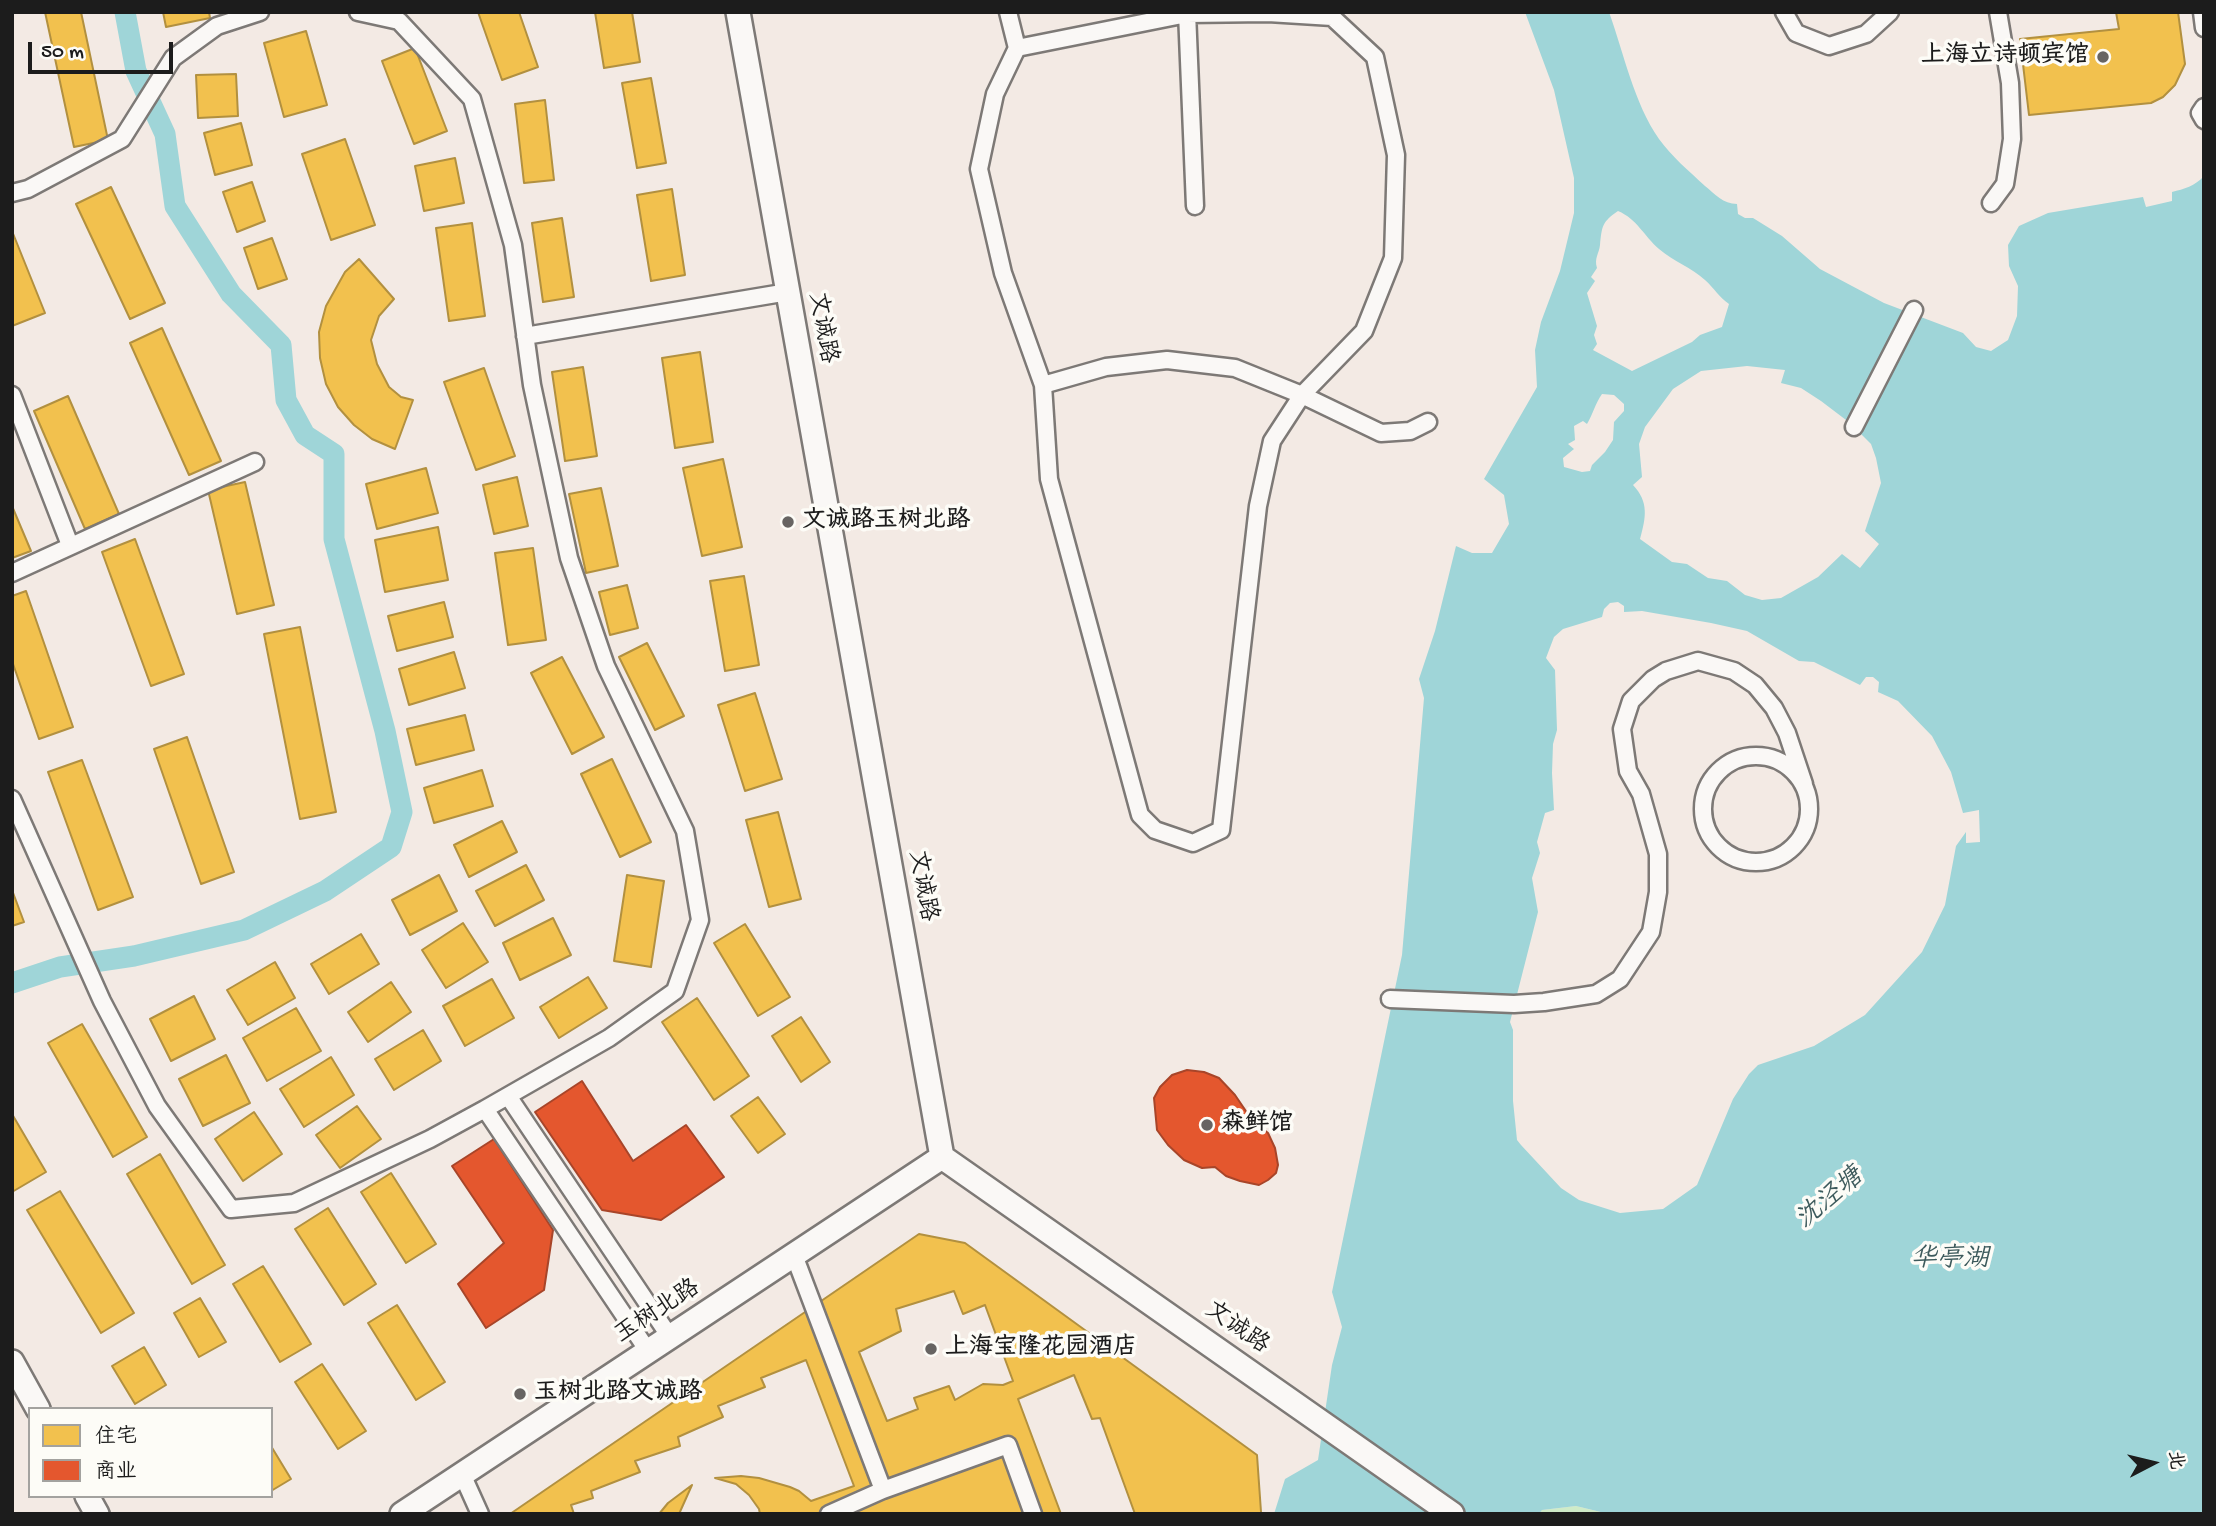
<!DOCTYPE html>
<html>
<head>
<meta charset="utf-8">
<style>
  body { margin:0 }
  #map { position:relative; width:2216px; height:1526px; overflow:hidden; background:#f3eae4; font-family:"Gochi Hand","LXGW WenKai TC",sans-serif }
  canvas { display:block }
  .frame { position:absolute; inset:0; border:14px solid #1c1c1c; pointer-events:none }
  .legend { position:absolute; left:28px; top:1407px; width:245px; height:91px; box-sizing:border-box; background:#fdfcf7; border:2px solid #a3a29f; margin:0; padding:9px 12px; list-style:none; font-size:21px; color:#1c1c1c }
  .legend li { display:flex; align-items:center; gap:14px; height:35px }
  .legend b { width:35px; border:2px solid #a3a29f }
  .north { position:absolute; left:2118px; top:1428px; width:70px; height:70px; -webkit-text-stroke:5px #fdfcf7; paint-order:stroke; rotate:83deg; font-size:19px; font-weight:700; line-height:28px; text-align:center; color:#1c1c1c }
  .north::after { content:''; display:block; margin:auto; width:24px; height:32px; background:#1c1c1c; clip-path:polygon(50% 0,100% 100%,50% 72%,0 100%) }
  .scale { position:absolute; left:28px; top:42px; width:145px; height:32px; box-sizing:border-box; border:4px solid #1c1c1c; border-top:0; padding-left:9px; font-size:21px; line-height:24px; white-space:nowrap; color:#1c1c1c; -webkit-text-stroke:5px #fdfcf7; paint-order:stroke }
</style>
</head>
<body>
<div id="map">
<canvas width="2216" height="1526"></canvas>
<div class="frame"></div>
<ul class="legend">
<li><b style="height:19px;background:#f2c14e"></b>住宅</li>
<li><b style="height:19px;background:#e4572e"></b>商业</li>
</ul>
<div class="north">北</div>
<div class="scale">50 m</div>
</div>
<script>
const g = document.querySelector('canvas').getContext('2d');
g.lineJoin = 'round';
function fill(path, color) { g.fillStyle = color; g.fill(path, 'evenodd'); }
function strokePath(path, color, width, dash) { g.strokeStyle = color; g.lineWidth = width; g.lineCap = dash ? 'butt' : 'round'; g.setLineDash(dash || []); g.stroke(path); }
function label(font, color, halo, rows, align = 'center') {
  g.font = font + ' "Gochi Hand","LXGW WenKai TC",sans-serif'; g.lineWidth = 7; g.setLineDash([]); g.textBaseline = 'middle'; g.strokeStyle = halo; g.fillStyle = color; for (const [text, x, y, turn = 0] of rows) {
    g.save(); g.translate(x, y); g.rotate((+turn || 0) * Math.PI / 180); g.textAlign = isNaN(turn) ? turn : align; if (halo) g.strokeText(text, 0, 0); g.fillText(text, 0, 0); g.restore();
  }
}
fill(new Path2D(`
  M1576,1506L1609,1514H1539L1542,1510Z`), '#cfebc8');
fill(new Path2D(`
  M1525,12H1609C1624,54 1634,103 1659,139C1672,157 1689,171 1705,186C1715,194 1723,204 1737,204L1738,214L1745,218H1753L1782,236L1820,269L1884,303L1963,333L1976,347L1991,351L2008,340L2017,316L2018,286L2009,266L2008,245L2019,226L2048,213L2143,197L2146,207L2172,201V192C2184,189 2195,186 2204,176V1514H1609L1576,1506L1542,1510L1539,1514H1274L1285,1479L1318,1460L1332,1365L1342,1327L1332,1292L1402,955L1424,698L1419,679L1435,631L1456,546L1472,553H1492L1509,524L1504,495L1484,479L1537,387L1535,350L1541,322L1560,271L1574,213V178L1554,90ZM1618,211C1637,219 1644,236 1659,249C1673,261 1692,268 1705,280C1714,288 1719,297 1729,304L1722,327L1700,335L1692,342L1632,371L1593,350L1597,344L1594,335L1597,326L1587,293L1595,281L1591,277L1597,268C1594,258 1599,254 1600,245C1602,226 1602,222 1618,211ZM1747,366L1785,370L1781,383L1801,388L1821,401L1850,423L1871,444L1876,458L1881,483L1865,531L1879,544L1860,568L1842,554L1818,577L1781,598L1762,600L1745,595L1727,581L1708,578L1687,564L1672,562L1640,539C1646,517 1649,502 1633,485L1642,477L1639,444L1645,427L1673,389L1701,371ZM1602,394L1614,395L1624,404V411L1614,422L1613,440L1605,452L1592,465L1590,471L1582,472L1564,467L1563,458L1574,449L1568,444L1575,440L1574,426L1583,421L1587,424C1593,414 1595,404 1602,394ZM1618,602L1624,606V612L1642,611L1711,623L1747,631L1799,661L1814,662L1860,685L1866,677H1873L1879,682L1878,692L1898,701L1932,736L1951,772L1963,813L1979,810L1980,842L1966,843V832L1956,846L1945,905L1922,952L1865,1015L1814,1046L1758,1065L1749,1074L1733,1099L1697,1185L1663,1209L1620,1213L1579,1200L1561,1188L1521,1145L1517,1140L1513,1101V1030L1510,1022L1538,912L1532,878L1540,853L1537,842L1545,813L1554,810L1552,773L1553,744L1557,730L1555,670L1546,658L1554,637L1563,629L1602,617L1604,609L1610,603Z`), '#9fd5d8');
const homes = new Path2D(`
  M45,12H81L108,140L74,147Z
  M163,12H209L210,18L166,27Z
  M478,12H519L538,67L502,80Z
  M595,12H632L640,62L604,68Z
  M2116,12H2178L2185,64L2175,85L2163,97L2151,103L2029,115L2020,39L2119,29Z
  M306,31L327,105L284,117L264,43Z
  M415,48L447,131L414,144L382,61Z
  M236,74L238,116L198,118L196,75Z
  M651,78L666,163L637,168L622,83Z
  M545,100L554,180L524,183L515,104Z
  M241,123L252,165L215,175L204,133Z
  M345,139L375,225L331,240L302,154Z
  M455,158L464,203L424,211L415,166Z
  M252,182L265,221L237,232L223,192Z
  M111,187L165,303L130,319L76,204Z
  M672,189L685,275L651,281L637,195Z
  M562,218L574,297L543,302L532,223Z
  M472,223L485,316L449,321L436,228Z
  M12,231L45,313L12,326Z
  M272,238L287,279L258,289L244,248Z
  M359,259L394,299L379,316L371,340L377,364L389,387L401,397L413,400L395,449L372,439L354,425L338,407L326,384L320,358L319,332L326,306L345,272Z
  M162,328L221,461L189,475L130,343Z
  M700,352L713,442L675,448L662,358Z
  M583,367L597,456L565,461L552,372Z
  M484,368L515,456L476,470L444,382Z
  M68,396L119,514L85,529L34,411Z
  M723,459L742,547L702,556L683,468Z
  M426,468L438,513L377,529L366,484Z
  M517,477L528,526L494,534L483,485Z
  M245,482L274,605L237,614L208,490Z
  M601,488L618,566L586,573L569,494Z
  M12,506L31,551L12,558Z
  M438,527L448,580L385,592L375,540Z
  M135,539L184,674L151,686L102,552Z
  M533,548L546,640L508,645L495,553Z
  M744,576L759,665L725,671L710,581Z
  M627,585L638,628L610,635L599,592Z
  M26,591L73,727L39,739L12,661V596Z
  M444,602L453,637L397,651L388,616Z
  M300,627L336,812L300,819L264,634Z
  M647,643L684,716L655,730L619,657Z
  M454,652L465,688L409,705L399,669Z
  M562,657L604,737L572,754L531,673Z
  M755,693L782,779L745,791L718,705Z
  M465,715L474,750L416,765L407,729Z
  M187,737L234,872L201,884L154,749Z
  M612,759L651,842L620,857L581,774Z
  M82,760L133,897L98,910L48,772Z
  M482,770L493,806L434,823L424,788Z
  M778,812L801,899L769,907L746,820Z
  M502,821L517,852L469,877L454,845Z
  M526,865L544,900L495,926L476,891Z
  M439,875L457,911L410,935L392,900Z
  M627,875L664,881L651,967L614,961Z
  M12,890L24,922L12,926Z
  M553,918L571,955L520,980L503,943Z
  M463,923L488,962L446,988L422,950Z
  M745,924L790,997L758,1016L714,943Z
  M361,934L379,964L329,994L311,964Z
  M275,962L295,998L248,1025L227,990Z
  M588,977L607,1008L559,1038L540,1007Z
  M492,979L514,1018L465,1046L443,1006Z
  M391,982L411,1012L368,1042L348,1012Z
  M194,996L215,1039L171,1061L150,1019Z
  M697,998L749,1076L714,1100L662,1022Z
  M296,1008L321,1051L267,1081L243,1038Z
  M801,1017L830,1062L801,1082L772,1036Z
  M82,1024L147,1137L113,1157L48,1043Z
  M423,1030L441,1061L394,1090L375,1059Z
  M226,1055L250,1103L203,1126L179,1079Z
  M331,1057L354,1095L304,1127L280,1089Z
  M758,1097L785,1134L758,1153L731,1116Z
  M357,1106L381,1139L340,1168L316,1135Z
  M254,1112L282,1154L243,1181L215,1139Z
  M12,1114L46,1172L12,1192Z
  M160,1154L225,1265L192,1284L127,1174Z
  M391,1173L436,1244L406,1263L361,1192Z
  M60,1191L134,1313L101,1333L27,1210Z
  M328,1208L376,1284L344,1305L295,1229Z
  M919,1234L965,1243L1257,1455L1261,1512L1259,1514H510Z
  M263,1266L311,1344L280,1362L233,1284Z
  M954,1291L963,1314L985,1305L1013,1381L1003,1385L983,1384L955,1400L949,1386L914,1398L918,1409L887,1421L859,1352L901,1331L896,1309Z
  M200,1298L226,1342L199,1357L174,1313Z
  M397,1305L445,1382L416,1400L368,1323Z
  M144,1347L166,1385L135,1404L112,1366Z
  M806,1360L854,1486L811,1501L799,1491L790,1487L759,1478L741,1476L715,1478L736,1484L749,1495L759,1509L760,1514H679L692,1485L668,1503L659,1514H574L571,1505L593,1498L591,1491L640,1472L635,1461L680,1446L678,1437L723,1417L718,1406L765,1387L761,1378Z
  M322,1364L366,1431L338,1449L295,1382Z
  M1074,1375L1092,1419L1100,1418L1135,1514H1061L1018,1399Z
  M271,1446L291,1479L271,1491Z`);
fill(homes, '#f2c14e');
strokePath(homes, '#b2903f', 2);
const shops = new Path2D(`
  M1187,1070L1204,1072L1219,1078L1235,1095L1252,1120L1268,1133L1275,1148L1278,1165L1276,1173L1268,1180L1259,1185L1240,1181L1226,1176L1215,1167L1202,1168L1184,1160L1168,1145L1157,1130L1154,1098L1160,1087L1172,1075Z
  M582,1081L633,1161L686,1125L724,1177L661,1220L602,1210L535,1112Z
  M494,1139L553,1230L544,1290L486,1328L458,1284L504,1243L452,1166Z`);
fill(shops, '#e4572e');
strokePath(shops, '#a84529', 2);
strokePath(new Path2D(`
  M12,983L60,967L134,956L244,930L325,891L391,847L402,812L385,731L334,539V454L305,435L286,400L281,345L231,294L175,206L165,134L136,71L125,12`), '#9fd5d8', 21);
const street = new Path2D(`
  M358,12L399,21L472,99L513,245L532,385L569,558L606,666L685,831L700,920L675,991L609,1038L485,1109
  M1008,12L1017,48
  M1187,12L1195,206
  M1784,12L1796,33L1829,46L1866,34L1890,12
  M2202,12L2204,28
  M1268,13L1332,17L1375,57L1396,155L1393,258L1364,331L1302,395L1272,441L1258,506L1221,830L1193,843L1155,830L1140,815L1049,479L1043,385L1003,273L979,169L995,94L1017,48L1187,14Z
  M2204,107L2200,113L2204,120
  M12,193L28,189L122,139L173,58L217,26L260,12
  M1991,203L2005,184L2012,139L2010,83L1998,12
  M525,336L788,292
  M1043,385L1106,367L1167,360L1235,368L1302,395L1381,433L1410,431L1428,422
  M12,395L70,545
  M1854,427L1914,310
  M12,573L255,462
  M1703 809a53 53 0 1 1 106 0a53 53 0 1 1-106 0Z
  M12,799L102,1001L157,1106L231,1209L294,1203L430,1139L485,1109L648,1351
  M1390,999L1514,1004L1544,1002L1596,994L1620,979L1651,932L1658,892V854L1641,794L1628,771L1622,729L1631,701L1653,679L1666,671L1698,661L1734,671L1755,685L1774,708L1787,733L1804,784
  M508,1096L670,1337
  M794,1255L883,1490
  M462,1474L480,1514
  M829,1514L883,1490L1008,1445L1033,1514`);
const secondary = new Path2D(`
  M738,12L942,1157L1452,1514
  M12,1362L38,1409
  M87,1496L97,1514
  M402,1514L942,1157`);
strokePath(street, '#7d7976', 21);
strokePath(secondary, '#7d7976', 28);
strokePath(street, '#faf8f6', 16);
strokePath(secondary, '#faf8f6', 23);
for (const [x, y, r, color] of [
  [2103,57,7,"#676462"],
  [788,522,7,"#676462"],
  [1207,1125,7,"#676462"],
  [931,1349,7,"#676462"],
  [520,1394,7,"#676462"]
]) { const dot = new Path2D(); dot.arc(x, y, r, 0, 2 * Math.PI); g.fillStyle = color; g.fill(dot); strokePath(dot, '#fdfcf7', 2.5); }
label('bold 24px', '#1c1c1c', '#fdfcf7', [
  ["上海立诗顿宾馆",2089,57,"right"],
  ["文诚路玉树北路",802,522],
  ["森鲜馆",1221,1125],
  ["上海宝隆花园酒店",945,1349],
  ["玉树北路文诚路",534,1394]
], 'left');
label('24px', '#1c1c1c', '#fdfcf7', [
  ["文诚路",821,328,80],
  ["文诚路",921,886,80],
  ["玉树北路",658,1313,-33],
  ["文诚路",1236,1329,35]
]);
label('italic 26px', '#3d5a5c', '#fdfcf7', [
  ["沈泾塘",1831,1200,-40],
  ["华亭湖",1950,1261]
]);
</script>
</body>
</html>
